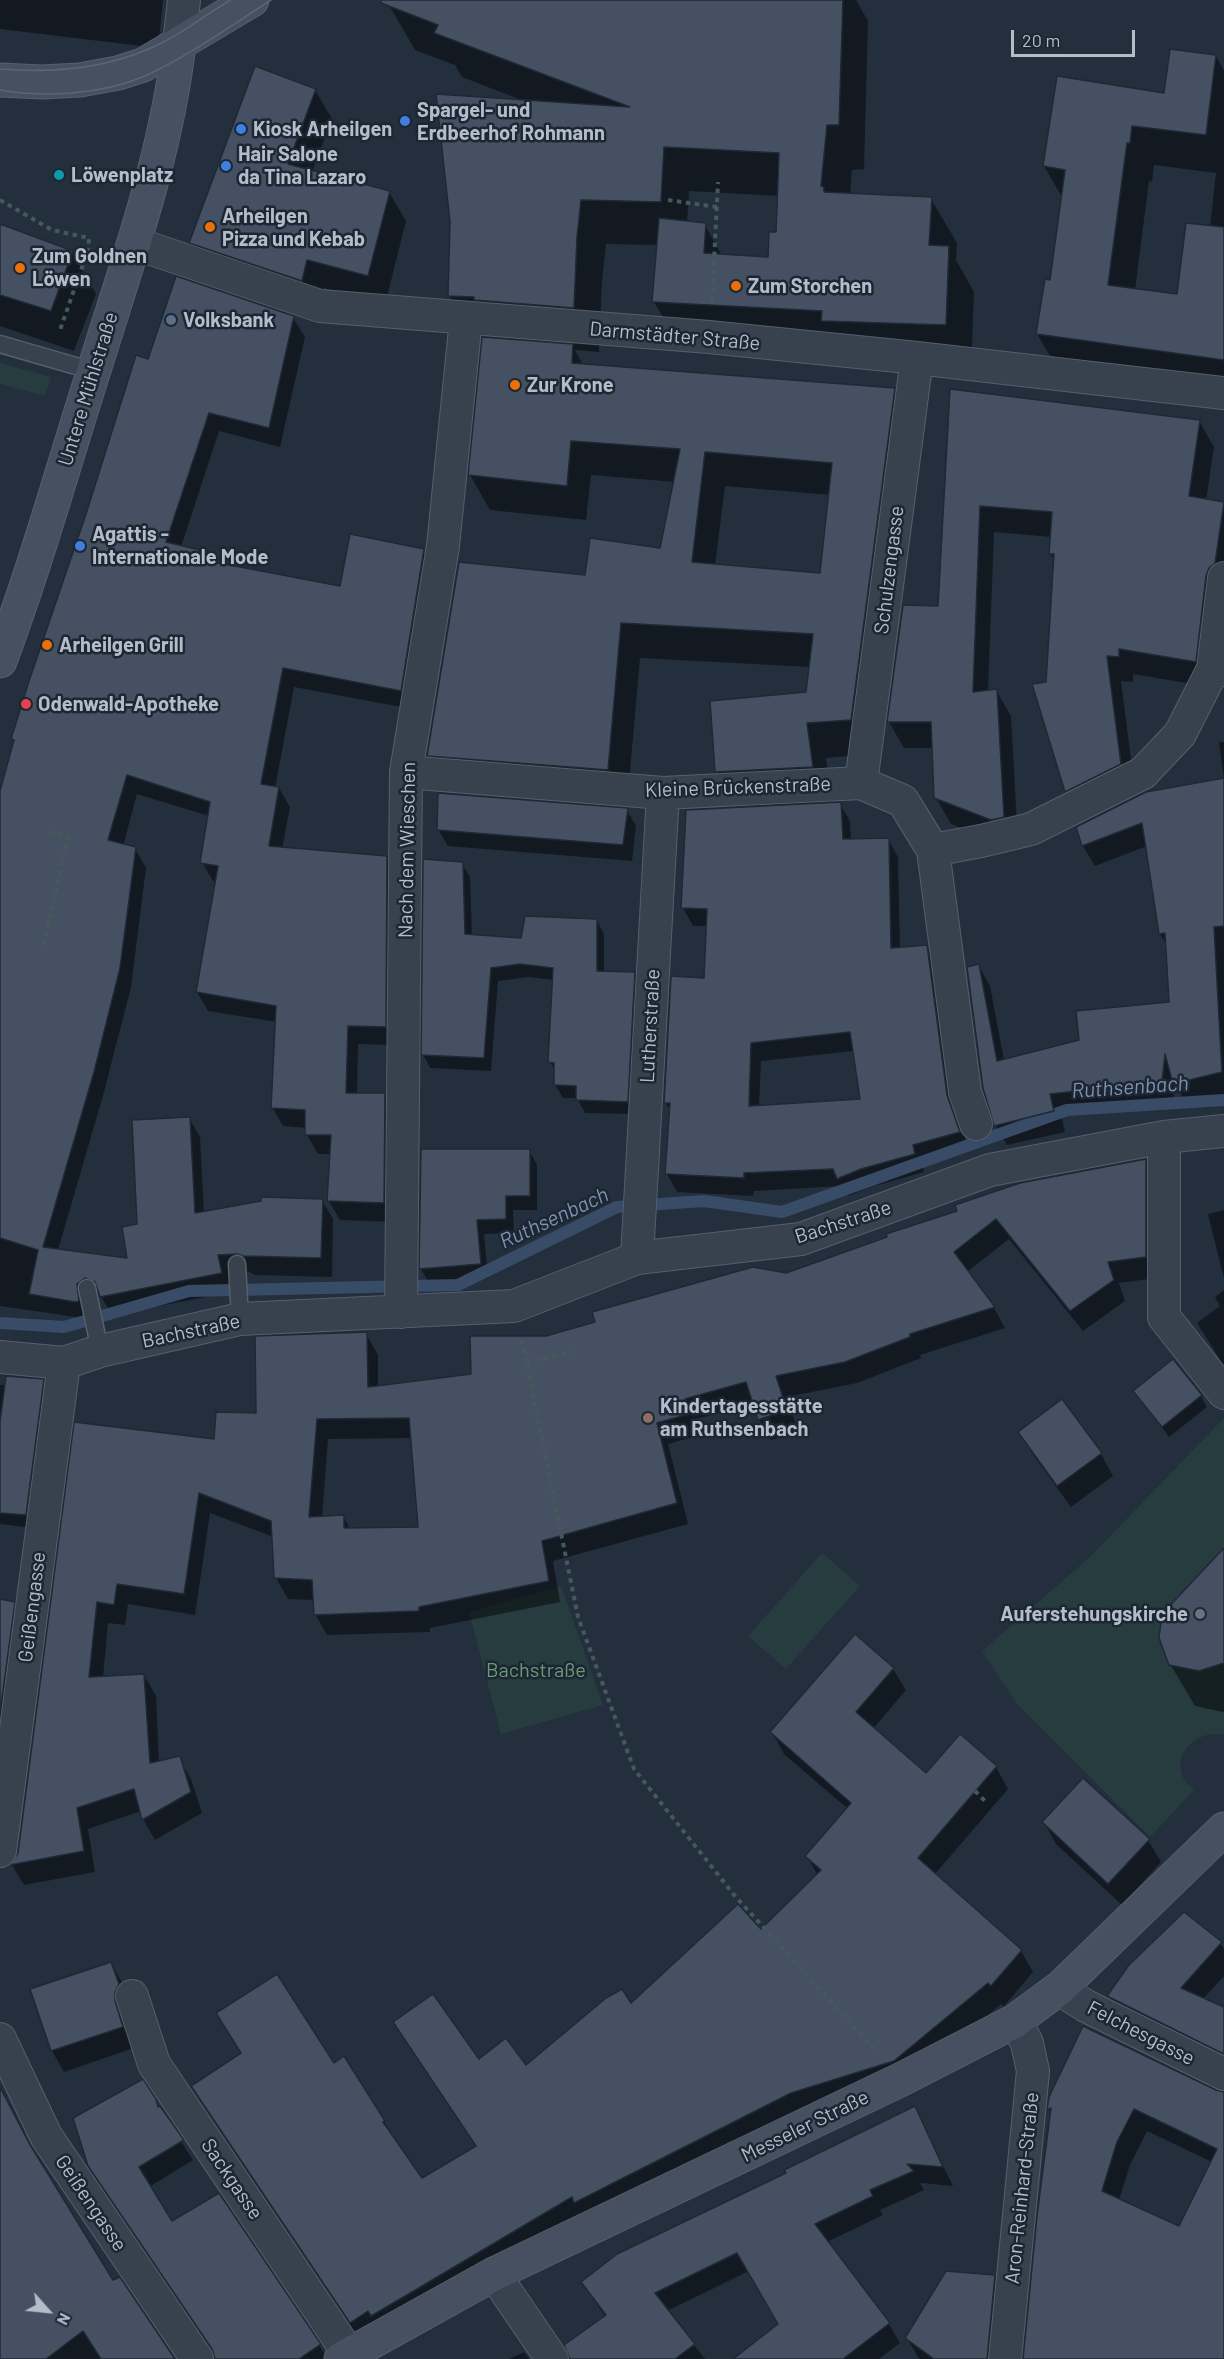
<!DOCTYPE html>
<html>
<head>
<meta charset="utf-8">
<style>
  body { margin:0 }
  #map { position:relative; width:1224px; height:2359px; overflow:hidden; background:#242f3e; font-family:Barlow,sans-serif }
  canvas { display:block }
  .north { position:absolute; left:18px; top:2281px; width:60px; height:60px; -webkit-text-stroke:4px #1d2633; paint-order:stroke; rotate:117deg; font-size:16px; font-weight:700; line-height:24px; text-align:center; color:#b4bcc9 }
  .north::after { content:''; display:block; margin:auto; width:21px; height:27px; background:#b4bcc9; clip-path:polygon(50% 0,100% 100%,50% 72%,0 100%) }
  .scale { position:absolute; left:1011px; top:30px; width:124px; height:27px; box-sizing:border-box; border:3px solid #b4bcc9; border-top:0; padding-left:8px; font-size:18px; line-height:21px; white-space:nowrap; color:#b4bcc9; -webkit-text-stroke:4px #1d2633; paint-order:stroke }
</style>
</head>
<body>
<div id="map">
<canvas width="1224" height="2359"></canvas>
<div class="north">N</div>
<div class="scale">20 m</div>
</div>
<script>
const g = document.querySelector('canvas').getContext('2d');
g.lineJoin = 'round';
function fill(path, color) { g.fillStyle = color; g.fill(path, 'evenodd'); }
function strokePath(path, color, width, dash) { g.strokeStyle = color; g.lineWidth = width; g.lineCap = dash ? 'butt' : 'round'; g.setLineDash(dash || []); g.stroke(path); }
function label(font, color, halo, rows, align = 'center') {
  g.font = font + ' Barlow,sans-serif'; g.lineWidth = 5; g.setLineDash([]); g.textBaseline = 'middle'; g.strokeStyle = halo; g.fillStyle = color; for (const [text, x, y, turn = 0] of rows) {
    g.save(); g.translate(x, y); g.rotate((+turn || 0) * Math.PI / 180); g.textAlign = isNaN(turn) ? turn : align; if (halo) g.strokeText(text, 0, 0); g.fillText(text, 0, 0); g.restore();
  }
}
fill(new Path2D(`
  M0,363L51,377L45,396L0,384Z
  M1224,1418V1735C1204,1729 1176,1747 1181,1771C1182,1779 1188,1784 1194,1790L1150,1837L1017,1704L982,1651L1090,1557Z
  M822,1553L860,1586L786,1669L748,1636Z
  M561,1586L603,1705L501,1734L469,1612Z`), '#263c3f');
fill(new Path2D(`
  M0,0H163L158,48L0,29Z
  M389,0H856L868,21L864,169L852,170L850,195L931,199L957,243L956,260L974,292L971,369L680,346L654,302L658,245L606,244L602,282L599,352L575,350L583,365L894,389L914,424L871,754L826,758L832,804H840L850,821L851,840L888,839L898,857L900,949L927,947L937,965L957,1114L969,1150L922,1163L924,1172L871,1187L848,1196L843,1186L754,1191L753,1196L677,1192L667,1174L671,1112L665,1102L705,980L708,926H693L683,908L738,809L717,772L807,693L810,667L640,658L627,805L449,790L429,755L586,577L661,550L675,482L591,475L586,520L490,510L470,475L483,340H475L449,295L524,101L462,77L455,65L415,50L389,5ZM689,191L779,196L778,234L770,259L722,256L705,225L687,223ZM725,486L830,495L821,574L715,565ZM854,1051L861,1101L759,1106L761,1061Z
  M1216,56L1224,71V395L1060,373L1037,334L1051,282L1062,197L1044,166L1166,94ZM1154,165L1216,173L1210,227L1178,295L1135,290L1149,181L1152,182Z
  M315,90L332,119L312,172L389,192L406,221L385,305L324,288L319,309L207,272L191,242Z
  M0,225L72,252L96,294L74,351L0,326Z
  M293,318L305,337L280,447L219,431L181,547L199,551L205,562L341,588L423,551L434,570L412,709L294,687L275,788H279L290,807L282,849L386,857L397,877L396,1045L358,1044L357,1095H384L395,1114L394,1222L340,1220L329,1201L331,1154H318L307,1135V1128L283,1126L272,1107L277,1022L208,1011L197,992L216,882L213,881L202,862L209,816L137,794L123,846L135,849L146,868L131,987L104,1092L58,1250L129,1260L139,1225L189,1118L200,1137L204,1213L322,1200L333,1219L332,1277L255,1275L249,1272L228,1274L232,1292L112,1315L102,1298L97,1296L89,1319L0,1306V793L15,743L13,739L149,361Z
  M952,390L1199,421L1214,447L1206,501L1224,504V594L1210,687L1133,674V682L1121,681L1135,790L1081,817L1066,791L1048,684L1055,561L1050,554L1052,537L994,532L988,691L996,690L1011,716L1018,843L1007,846L951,824L936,798L934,748H904L889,722L904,607L939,608Z
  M1219,742H1224V1094L1186,1103L1175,1084L1173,1102L1061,1114L1065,1132L1007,1145L995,1125L979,966L990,986L1004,1060L1080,1041L1170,1003L1167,946L1160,934L1147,846L1095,866L1083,846L1078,828L1224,779Z
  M627,810L636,826L632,861L448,846L438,829Z
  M462,864L470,877L472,936L522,939L597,921L604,934V972L634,974L642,987L634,1114L585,1113L577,1098H563L555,1085L556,1073L550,1062L554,980L529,977L498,981L491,1071L430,1068L423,1054Z
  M529,1150L537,1165V1210H513L514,1233L484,1234L488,1278L429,1283L421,1269L422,1151Z
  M1145,1160L1157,1181V1278L1119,1283L1125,1301L1083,1331L1009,1239L967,1272L994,1308L1005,1328L920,1355L921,1358L857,1383L787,1397L798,1431L771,1440L759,1419L754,1404L696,1419L700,1435L668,1444L688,1524L553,1561L560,1602L430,1628V1632L327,1635L315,1614L314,1600L288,1599L276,1578L274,1537L210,1513L195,1615L128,1604L125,1625L108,1623L103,1678L144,1675L156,1696L159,1763L179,1758L191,1779L202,1813L155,1840L143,1819L141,1811L88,1829L95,1872L24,1885L12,1865L19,1854L76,1424L215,1441L257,1414L366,1334L378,1355V1387L473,1376L515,1346L786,1275ZM412,1438L419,1528L351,1530L343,1516L322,1518L328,1439Z
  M1224,1210V1278L1208,1214Z
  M1224,1290V1366L1197,1323L1220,1306L1215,1297Z
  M43,1381L50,1394L33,1528L0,1524V1385Z
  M1135,1391L1201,1396L1207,1407L1169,1437Z
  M1062,1401L1101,1454L1113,1476L1071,1507L1033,1455L1020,1432Z
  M1224,1549V1712H1223L1195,1706L1170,1664Z
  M0,1601L14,1603L23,1618L0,1790Z
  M855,1636L893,1669L906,1690L873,1729L926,1775L996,1767L1008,1789L935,1874L1021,1951L1033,1972L1004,2006L1001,2004L907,2083L363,2344L193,2087L333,2066L344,2058L421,2180L477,2147L395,2023L478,2062L526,2067L761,1931L818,1876L807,1856L848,1809L784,1754L772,1732Z
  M1044,1822L1148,1840L1161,1862L1122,1905L1056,1844Z
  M1220,1943L1224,1949V1976L1203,1999L1224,2012V2047L1215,2064L1121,2018L1109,1996Z
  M111,1963L123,1984L134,2048L64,2072L52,2051L32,1990Z
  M1224,2095V2359H1025L1052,2115L1049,2110L1050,2098ZM1147,2131L1212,2162L1180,2228L1119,2200L1130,2165Z
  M154,2100L193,2160L149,2187L172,2223L319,2345L328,2359H216L215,2354L90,2166Z
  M0,2102L113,2282L174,2359H0Z
  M915,2108L953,2186L920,2183L924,2190L880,2210L883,2215L827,2242L889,2324L900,2343L879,2359H736L780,2325L749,2271L667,2311L705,2359H571L606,2318L583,2283Z
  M994,2276L1005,2295L999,2359H920L918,2357L907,2338Z
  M524,2352L529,2359H509Z`), '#0007');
strokePath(new Path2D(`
  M0,1323L64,1327L189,1291L458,1285L617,1207L704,1201L782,1212L1067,1110L1224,1100`), '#394c67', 12);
const building = new Path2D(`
  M381,0H843L839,125H827L821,186L824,187V192L932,197L929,245L949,246L946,325L821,321L822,311L652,302L659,218L706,223L704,253L768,257L769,232H776L779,153L664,147L661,202L581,200L577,237L574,308L474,300V297L448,296L450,222L436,94L630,107L434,33L438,25L381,3Z
  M1170,49L1216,55L1206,135L1132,126L1130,143H1127L1108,285L1177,294L1186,223L1224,227V360L1036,334L1045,279L1050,280L1065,170L1043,166L1057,76L1164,93Z
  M255,66L316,89L288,164L390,191L368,276L307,260L302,281L189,243Z
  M0,224L73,251L51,311L0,295Z
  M176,276L294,316L269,428L209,413L166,542L200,550L198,559L340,586L350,534L424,549L401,691L283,668L261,784L279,787L269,846L387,856L386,1027L348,1026L346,1093H385L384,1203L327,1201L331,1135H305V1110L271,1108L276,1006L196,992L218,866L200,863L210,802L127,775L108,840L136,847L120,968L94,1072L43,1247L127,1258L122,1227L137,1224L132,1120L190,1117L195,1213L261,1201V1197L323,1199L321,1258L243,1256L237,1254L218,1255L222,1273L100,1297L95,1282L85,1278L77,1284L79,1301L75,1302L29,1294L38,1250L0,1238V791L14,740L11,739L29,681L85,517L136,355L148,359Z
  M482,337L573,344L572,363L895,388L851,720L807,723L813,767L715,772L710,701L806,692L813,634L621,623L608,770L427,756L459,562L585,575L590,538L660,548L680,449L571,441L567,486L468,475ZM705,452L832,463L820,573L692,562Z
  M950,389L1200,420L1189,496L1224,502L1215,563L1209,568L1206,576L1196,662L1119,649V657L1107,656L1121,764L1065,792L1032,684L1046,682L1054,554H1049L1052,512L980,506L973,692L997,689L1004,817L991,820L934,798L931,722H887L903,605L938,606Z
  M1224,778V926L1214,927L1222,1072L1173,1084L1165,1054L1162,1082L1050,1094L1054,1111L994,1126L983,1088L967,967L979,964L997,1061L1079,1040L1076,1011L1169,1002L1165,933L1159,934L1142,823L1082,846L1076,827L1146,792Z
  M438,793L628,808L623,845L437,830Z
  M841,802L843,839L889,838L891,948L927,945L947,1095L960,1132L913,1145L915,1154L861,1169L837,1179L833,1169L744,1173V1178L665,1174L670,1103H664L671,976L704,978L707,909L681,908L686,810ZM850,1032L860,1099L749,1106L751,1043Z
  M423,859L463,862L465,934L521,938L525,916L597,919V971L635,972L628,1102L576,1100V1086L554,1085V1063L548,1062L553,968L520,964L491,968L484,1058L421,1055Z
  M421,1149H530V1196H506V1219L477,1220L481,1264L419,1269Z
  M1146,1159V1257L1108,1262L1114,1280L1070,1311L996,1219L954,1252L995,1307L910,1334V1337L845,1362L776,1376L787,1410L758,1420L746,1382L685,1399L689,1414L657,1423L677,1503L542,1541L549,1581L419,1607V1611L314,1615L312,1580L274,1578L271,1521L199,1493L184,1594L117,1584L114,1605L97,1602L89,1677L144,1674L150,1763L180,1756L191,1792L142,1820L134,1789L77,1808L84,1851L10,1865L18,1853L74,1422L214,1439L216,1412L256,1413L255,1336L367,1332L368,1387L471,1374L470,1336H546L595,1322L592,1312L753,1267L786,1273L887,1237L886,1234L957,1211L955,1205L1020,1183ZM409,1418L418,1527L344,1528V1515L309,1517L317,1419Z
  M1173,1359L1202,1395L1162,1427L1133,1391Z
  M6,1376L44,1379L26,1515L0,1513V1422Z
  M1062,1399L1102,1453L1057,1486L1018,1432Z
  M1224,1548V1663L1199,1671L1169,1665L1159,1638L1162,1614Z
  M0,1599L15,1602L0,1713Z
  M855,1634L894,1668L856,1712L926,1773L960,1734L997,1766L918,1858L1022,1950L991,1986L988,1983L894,2061L791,2093L574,2203L572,2197L412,2292L371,2316L368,2311L350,2323L191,2086L241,2053L216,2013L277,1974L334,2063L344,2056L385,2121L383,2122L422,2178L476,2146L393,2022L433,1994L479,2059L506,2038L526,2065L606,1998L622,1989L631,2003L738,1904L761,1929L821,1870L805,1856L851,1803L770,1732Z
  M1083,1778L1150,1839L1108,1884L1042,1822Z
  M1184,1912L1222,1942L1181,1988L1224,2007V2054L1107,1996L1129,1965Z
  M111,1962L119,1984L115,1992V2001L123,2027L51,2051L30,1989Z
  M1083,2026L1216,2090L1224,2092V2359H1023L1037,2216L1051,2108L1047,2110L1049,2097ZM1134,2109L1217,2149L1179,2226L1102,2191L1117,2142Z
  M143,2079L156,2099L158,2107L160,2106L184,2140L139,2167L172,2221L219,2193L321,2344L299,2359H215L212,2349L88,2166L73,2118Z
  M0,2087L29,2143L113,2280L120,2277L175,2359H101L83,2331L46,2359H0Z
  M915,2106L943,2167L907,2164L914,2171L870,2190L873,2196L815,2224L890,2323L843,2359H733L778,2324L737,2253L655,2293L695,2344L675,2359H570L564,2345L606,2315L581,2282L617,2254L786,2173L784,2170Z
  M946,2271L995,2275L987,2359H934L905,2338Z`);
fill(building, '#455162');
strokePath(building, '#1f2835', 1.5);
const lane = new Path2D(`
  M0,344L93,371
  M237,1264L240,1319
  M87,1288L100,1351`);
const street = new Path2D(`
  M179,44L184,0
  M134,243L320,306L709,337L917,358L1224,393
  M1213,669L1224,578
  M406,772L663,793L861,783L903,801L933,850L965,1092L976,1124
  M861,783L917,358
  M933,850L981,841L1031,829L1143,773L1180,734L1213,669L1224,670
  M1164,1137V1317L1224,1393
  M637,1258L663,793
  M401,1312L406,772L443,546L466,319
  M0,1357L64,1363L100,1351L240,1319L514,1306L637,1258L801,1239L990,1170L1164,1137L1224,1131
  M0,1851L64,1363
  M1061,1987L1067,1994L1086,2006L1224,2074
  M132,1996L154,2064L349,2354
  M0,2039L46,2136L197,2359
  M494,2274L552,2359
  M1005,2359L1033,2071L1027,2043L1015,2021`);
const secondary = new Path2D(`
  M0,80L42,82L80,80L118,73L143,65L252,0
  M0,661C36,565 63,467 94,370C127,263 166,156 179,44
  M341,2359L494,2274L902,2079L1015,2021L1061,1987L1224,1829`);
strokePath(lane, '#565f6c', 19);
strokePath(street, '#565f6c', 34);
strokePath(secondary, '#565f6c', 35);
strokePath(new Path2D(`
  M0,200L52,230L89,238L88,250L60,330
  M668,200L717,207
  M712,301L718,182
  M44,945L68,837L49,832
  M522,1340L578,1617L634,1769L735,1896L875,2050
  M526,1362L573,1352
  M975,1791L985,1801`), '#44595c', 4, [4.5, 4.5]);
strokePath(lane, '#38414e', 16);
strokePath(street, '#38414e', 32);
strokePath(secondary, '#465061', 33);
strokePath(new Path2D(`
  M0,69C49,73 101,69 146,50C176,38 203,17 230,0
  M0,90C45,98 103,94 145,76C187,57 232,25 271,0`), '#5a6575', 1.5);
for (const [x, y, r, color] of [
  [405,121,6,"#3f7fe0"],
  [241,129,6,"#3f7fe0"],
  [226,166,6,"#3f7fe0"],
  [59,175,6,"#0f9aa8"],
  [210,227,6,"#e8710a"],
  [20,268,6,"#e8710a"],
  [736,286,6,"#e8710a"],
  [171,320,6,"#5c6f8a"],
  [515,385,6,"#e8710a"],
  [80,546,6,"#3f7fe0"],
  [47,645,6,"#e8710a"],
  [26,704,6,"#e0444e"],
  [648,1418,6,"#8d6e63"],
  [1200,1614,6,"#6b7280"]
]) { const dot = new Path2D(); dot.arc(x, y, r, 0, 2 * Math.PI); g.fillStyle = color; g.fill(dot); strokePath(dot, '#1d2633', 2); }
label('bold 20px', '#b4bcc9', '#1d2633', [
  ["Spargel- und",417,110],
  ["Erdbeerhof Rohmann",417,133],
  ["Kiosk Arheilgen",253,129],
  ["Hair Salone",238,154],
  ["da Tina Lazaro",238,177],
  ["Löwenplatz",71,175],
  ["Arheilgen",222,216],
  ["Pizza und Kebab",222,239],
  ["Zum Goldnen",32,256],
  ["Löwen",32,279],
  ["Zum Storchen",748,286],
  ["Volksbank",183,320],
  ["Zur Krone",527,385],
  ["Agattis -",92,534],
  ["Internationale Mode",92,557],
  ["Arheilgen Grill",59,645],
  ["Odenwald-Apotheke",38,704],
  ["Kindertagesstätte",660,1406],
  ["am Ruthsenbach",660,1429],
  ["Auferstehungskirche",1188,1614,"right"]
], 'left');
label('20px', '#b4bcc9', '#1d2633', [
  ["Darmstädter Straße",675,336,5],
  ["Untere Mühlstraße",88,389,-73],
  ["Schulzengasse",889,570,-83],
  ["Kleine Brückenstraße",738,787,-2],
  ["Nach dem Wieschen",407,850,-89],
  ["Lutherstraße",650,1026,-87],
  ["Bachstraße",843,1222,-18],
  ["Bachstraße",191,1331,-12],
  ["Geißengasse",32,1607,-83],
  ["Felchesgasse",1141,2033,27],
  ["Messeler Straße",805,2126,-26],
  ["Sackgasse",232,2179,56],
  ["Aron-Reinhard-Straße",1022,2188,-84],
  ["Geißengasse",91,2203,56]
]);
label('20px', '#6b9a76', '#1d2633', [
  ["Bachstraße",536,1670]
]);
label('italic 21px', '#7c92b1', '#1d2633', [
  ["Ruthsenbach",1130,1087,-4],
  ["Ruthsenbach",554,1218,-25]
]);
</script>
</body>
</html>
